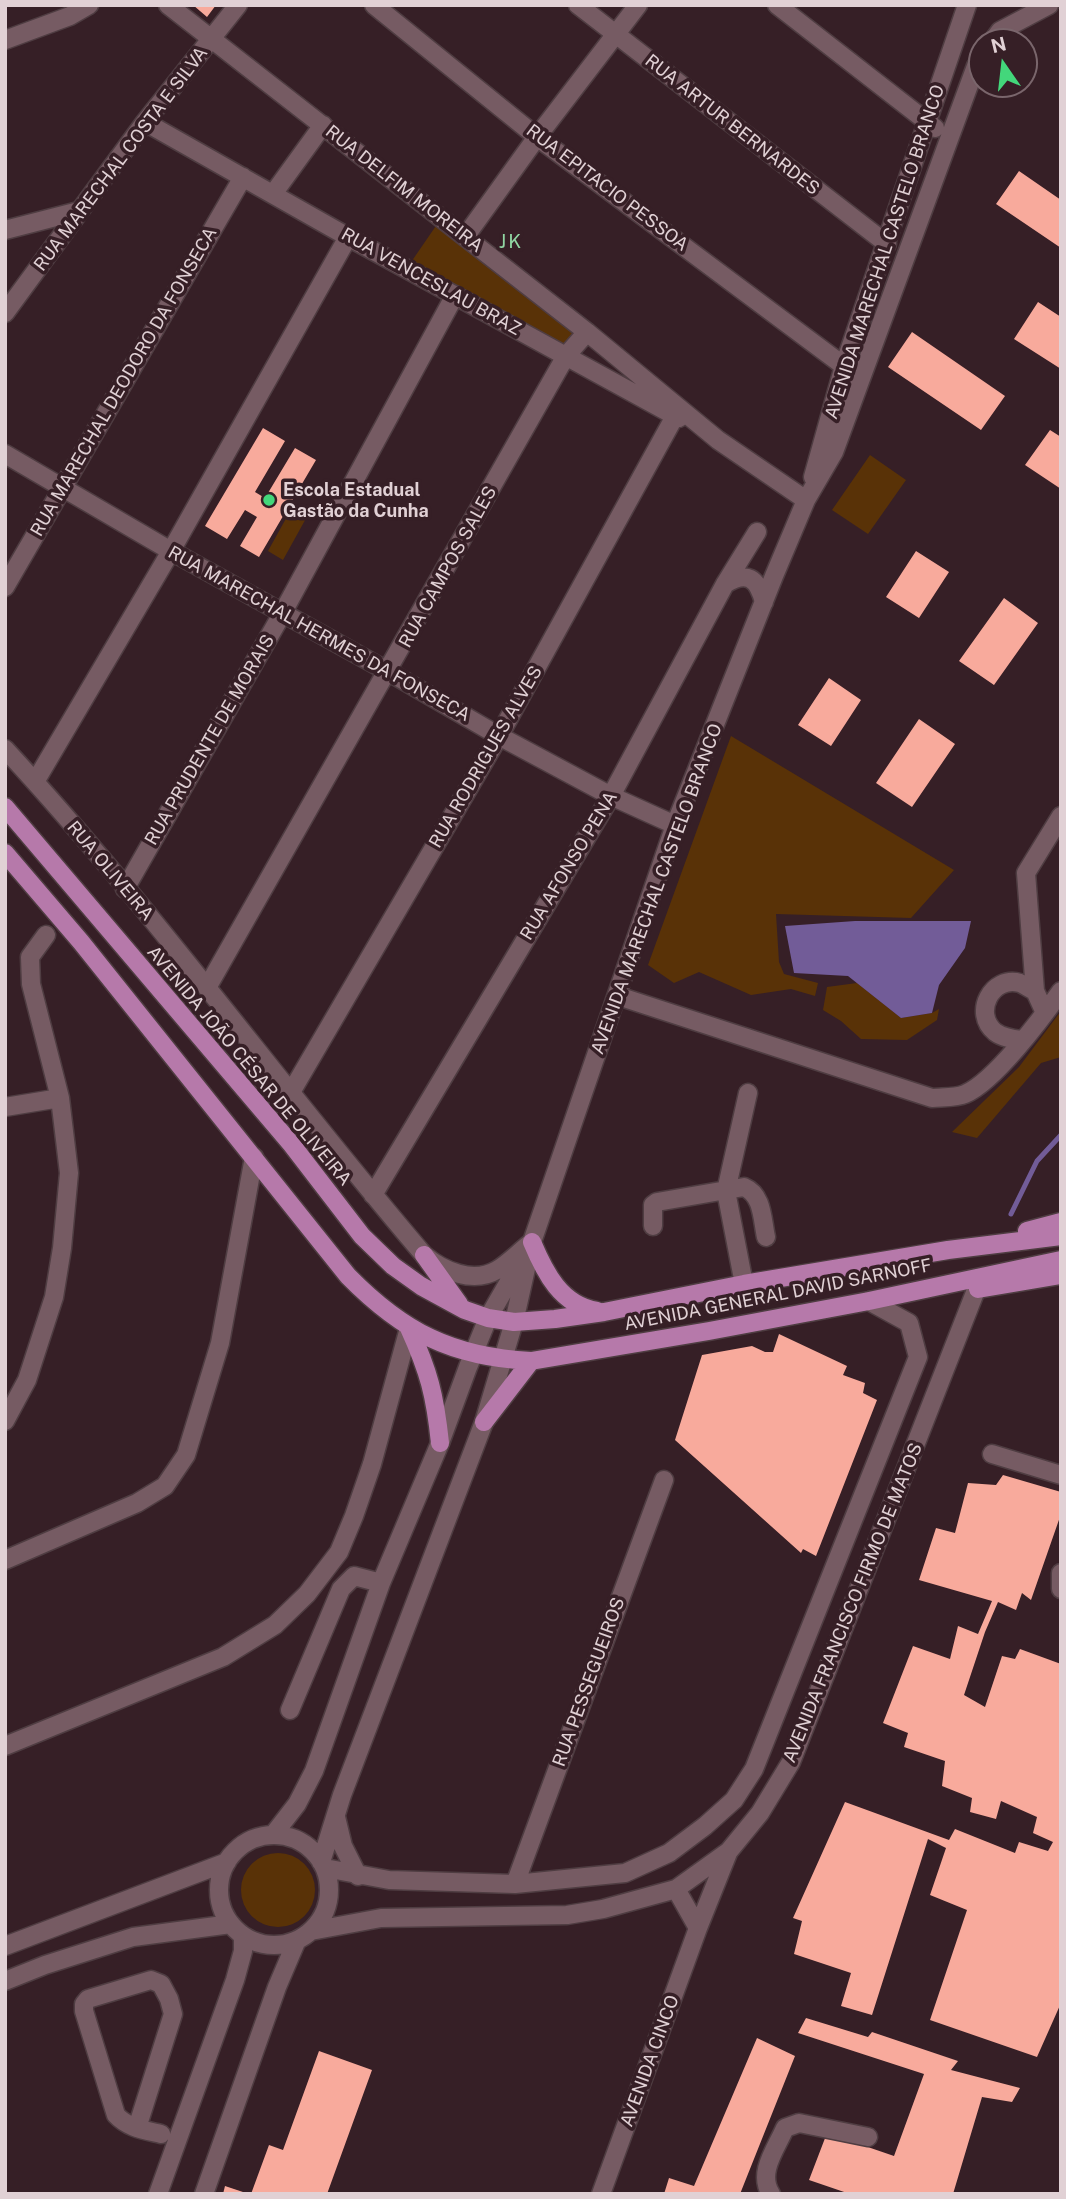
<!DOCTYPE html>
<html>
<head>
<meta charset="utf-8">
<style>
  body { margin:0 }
  #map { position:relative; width:1066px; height:2199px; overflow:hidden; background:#361f26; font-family:"Public Sans",sans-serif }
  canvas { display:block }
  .frame { position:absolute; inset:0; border:7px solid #e1d1d5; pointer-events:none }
  .north { position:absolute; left:968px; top:28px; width:70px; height:70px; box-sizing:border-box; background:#361f26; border:2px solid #7a666c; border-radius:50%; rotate:346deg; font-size:19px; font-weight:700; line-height:28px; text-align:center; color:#e1d1d5 }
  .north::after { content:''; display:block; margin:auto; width:24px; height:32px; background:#43d77b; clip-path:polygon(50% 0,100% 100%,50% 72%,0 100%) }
</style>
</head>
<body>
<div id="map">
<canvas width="1066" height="2199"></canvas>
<div class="frame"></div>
<div class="north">N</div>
</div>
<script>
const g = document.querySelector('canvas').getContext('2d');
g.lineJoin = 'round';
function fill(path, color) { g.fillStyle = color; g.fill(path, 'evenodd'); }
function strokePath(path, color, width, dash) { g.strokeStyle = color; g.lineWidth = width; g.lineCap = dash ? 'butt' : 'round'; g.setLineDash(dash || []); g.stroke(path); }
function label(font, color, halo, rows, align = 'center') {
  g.font = font + ' "Public Sans",sans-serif'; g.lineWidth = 7; g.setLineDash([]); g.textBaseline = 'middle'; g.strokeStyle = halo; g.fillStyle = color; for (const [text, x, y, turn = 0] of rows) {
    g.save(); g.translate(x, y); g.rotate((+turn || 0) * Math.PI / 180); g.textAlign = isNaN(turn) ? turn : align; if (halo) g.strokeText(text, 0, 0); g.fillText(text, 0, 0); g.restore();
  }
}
fill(new Path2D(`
  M440,220L587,332L566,355L407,268Z
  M870,455L906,480L868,534L832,510Z
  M294,504L309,513L283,560L268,551Z
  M731,736L954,870L911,918L776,914L779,962L784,974L818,983L815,996L791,989L751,995L699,972L674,983L648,965Z
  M857,983L901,1018L932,1013L939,1009L937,1020L907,1040L861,1039L841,1021L823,1010L827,987Z
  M1061,1011V1057L1041,1063L977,1138L952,1132L1019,1067Z
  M241 1890a37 37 0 1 1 74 0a37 37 0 1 1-74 0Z`), '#593207');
fill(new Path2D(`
  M855,921H971L965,948L939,985L932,1013L901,1018L848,976L794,973L785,926Z`), '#725c98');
strokePath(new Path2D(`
  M1011,1214L1037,1161L1061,1135`), '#725c98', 5);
fill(new Path2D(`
  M193,5H216L207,17Z
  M1019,171L1061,200V248L996,204Z
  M1038,302L1061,317V369L1014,339Z
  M912,332L1005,396L981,430L888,367Z
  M263,428L285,441L255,492L265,498L295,448L316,460L259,557L240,546L257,517L245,510L227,539L205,526Z
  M1050,430L1061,437V489L1025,465Z
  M916,551L949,572L919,618L886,597Z
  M1004,598L1038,623L994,685L959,661Z
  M829,678L861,700L831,746L798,725Z
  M919,719L955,744L912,807L876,783Z
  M779,1334L847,1366L843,1375L865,1383L863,1393L877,1400L816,1556L803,1549L801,1553L675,1440L702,1355L752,1346L765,1352H773Z
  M1003,1475L1061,1492V1514L1031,1600L1022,1593L1016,1610L998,1602L985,1632L964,1695L985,1707L1002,1656L1015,1659L1020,1649L1061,1664V2003L1037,2057L930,2020L967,1910L930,1895L946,1848L928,1839L872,2015L841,2006L851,1973L794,1954L802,1921L793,1918L845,1802L949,1840L955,1829L1015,1853L1019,1842L1048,1851L1053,1842L1033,1833L1037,1817L1001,1801L996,1819L970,1812L972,1798L942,1786L945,1761L904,1747L908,1733L883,1723L913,1646L950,1659L958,1626L978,1634L992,1601L919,1580L936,1528L955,1533L968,1483L996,1485Z
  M806,2018L868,2037L872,2032L958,2061L951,2070L1020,2088L1012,2102L982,2097L953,2194H850L809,2180L827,2133L894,2156L924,2074L798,2033Z
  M757,2038L795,2056L740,2194H664L669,2178L694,2186Z
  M319,2051L372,2070L327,2194H251L269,2145L283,2150Z
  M225,2186L246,2193V2194H223Z`), '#f8aa9c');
const minor = new Path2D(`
  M168,5L587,332L718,440L806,500
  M374,5L537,137L844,366
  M578,5L887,244
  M777,5L935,128
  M5,40L70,16L89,5
  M992,42L1000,31L1049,5
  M145,122L348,237L679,418
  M273,194L323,125
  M5,230L79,211
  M465,237L537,137L638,5
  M5,313L145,122L238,5
  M5,454L171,551L389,672L499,736L611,796L675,825
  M813,477L844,366L967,5
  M725,584C747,571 757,577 764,602
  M5,587L243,177
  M5,749C154,910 282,1089 424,1255C443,1271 473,1284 497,1270C509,1263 520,1251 532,1242
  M35,782L171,551L348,237
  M125,889L282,614L455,295
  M208,986L559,368L566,356L587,332
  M618,996L932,1098C942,1097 956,1098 965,1094C994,1082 1042,1018 1061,991
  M1045,1013L1035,991L1026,873L1061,816
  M1022,1040C1013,1039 1003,1038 995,1032C972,1013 992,975 1020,983C1025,985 1030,989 1035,991
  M290,1094L499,736L675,416
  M5,1107L60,1098
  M373,1195L611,796L725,584L757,532
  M653,1226V1205L657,1202L744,1187C763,1195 762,1219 766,1237
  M744,1284L726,1191L748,1093
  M5,1421L27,1380L54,1297L62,1248L69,1173L60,1098L31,984L30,957L46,935
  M992,1454L1061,1475
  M5,1560L137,1503L165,1486L186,1455L220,1343L254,1157
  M1061,1573V1589
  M290,1710L341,1589L354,1576L381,1583
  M5,1746L223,1657L275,1625L307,1594L339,1552L354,1516L372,1464L409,1328
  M336,1817L343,1846L358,1876
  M273,1835L297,1804L314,1771L381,1583L440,1443L468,1367L488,1318L522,1259
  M219 1890a55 55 0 1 1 110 0a55 55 0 1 1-110 0Z
  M321,1862L342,1795L484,1422L514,1322L532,1242L675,825L774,576L806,500L834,452L976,66L982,57
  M325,1868L389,1880L515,1884L625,1873L669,1853L705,1826L734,1800L754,1769L918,1357L909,1323L869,1301
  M515,1884L664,1480
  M676,1889L698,1928
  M311,1931L381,1918L567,1915L603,1909L676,1889L729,1851L760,1813L791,1762L976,1290
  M5,1946L227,1862
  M5,1981L45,1965L133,1937L231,1924
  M137,2128L173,2014L169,1999L161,1984L151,1980L88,1999L84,2004V2011L116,2115C128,2128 144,2130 161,2134
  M158,2194L235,1980L243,1951V1936
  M204,2194L277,1987L297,1940
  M601,2194L698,1928L728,1853
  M771,2194C757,2173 776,2149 785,2128L799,2123L868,2137`);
const major = new Path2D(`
  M5,807L292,1145L362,1236L393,1266L421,1286L465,1310L488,1318L514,1322L555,1319L604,1312L744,1284L948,1250L1061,1236
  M5,853L81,942L348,1276C403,1332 452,1357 531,1361L709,1331L869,1301L1061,1260
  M1027,1231L1061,1222
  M532,1242C545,1273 561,1305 597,1311
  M424,1255L459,1304
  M978,1289L1061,1275
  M409,1328C429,1372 435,1395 440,1443
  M484,1422L531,1361`);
strokePath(minor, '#4f3d42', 21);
strokePath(major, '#4f3d42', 21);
strokePath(minor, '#765b63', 18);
strokePath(major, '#b679aa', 18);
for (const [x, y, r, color] of [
  [269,500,7,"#43d77b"]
]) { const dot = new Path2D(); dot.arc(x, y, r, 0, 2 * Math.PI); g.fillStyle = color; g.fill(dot); strokePath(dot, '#361f26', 2.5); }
label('18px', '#e1d1d5', '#361f26', [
  ["RUA ARTUR BERNARDES",732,125,38],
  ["RUA MARECHAL COSTA E SILVA",121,159,-53],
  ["RUA EPITACIO PESSOA",607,188,37],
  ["RUA DELFIM MOREIRA",404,189,38],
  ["AVENIDA MARECHAL CASTELO BRANCO",885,252,-72],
  ["RUA VENCESLAU BRAZ",431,282,29],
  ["RUA MARECHAL DEODORO DA FONSECA",124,382,-60],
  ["RUA CAMPOS SALES",448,567,-61],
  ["RUA MARECHAL HERMES DA FONSECA",319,634,29],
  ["RUA PRUDENTE DE MORAIS",210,740,-60],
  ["RUA RODRIGUES ALVES",486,757,-60],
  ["RUA AFONSO PENA",569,866,-59],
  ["RUA OLIVEIRA",110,871,50],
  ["AVENIDA MARECHAL CASTELO BRANCO",657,889,-70],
  ["AVENIDA JOÃO CÉSAR DE OLIVEIRA",249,1066,50],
  ["AVENIDA GENERAL DAVID SARNOFF",778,1295,-11],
  ["AVENIDA FRANCISCO FIRMO DE MATOS",853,1603,-68],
  ["RUA PESSEGUEIROS",589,1682,-70],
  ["AVENIDA CINCO",650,2061,-70]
]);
label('bold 18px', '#e1d1d5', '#361f26', [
  ["Escola Estadual",283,490],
  ["Gastão da Cunha",283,511]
], 'left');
g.letterSpacing = '2px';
label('19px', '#91d6a3', '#361f26', [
  ["JK",511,242]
]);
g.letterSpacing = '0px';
</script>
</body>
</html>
